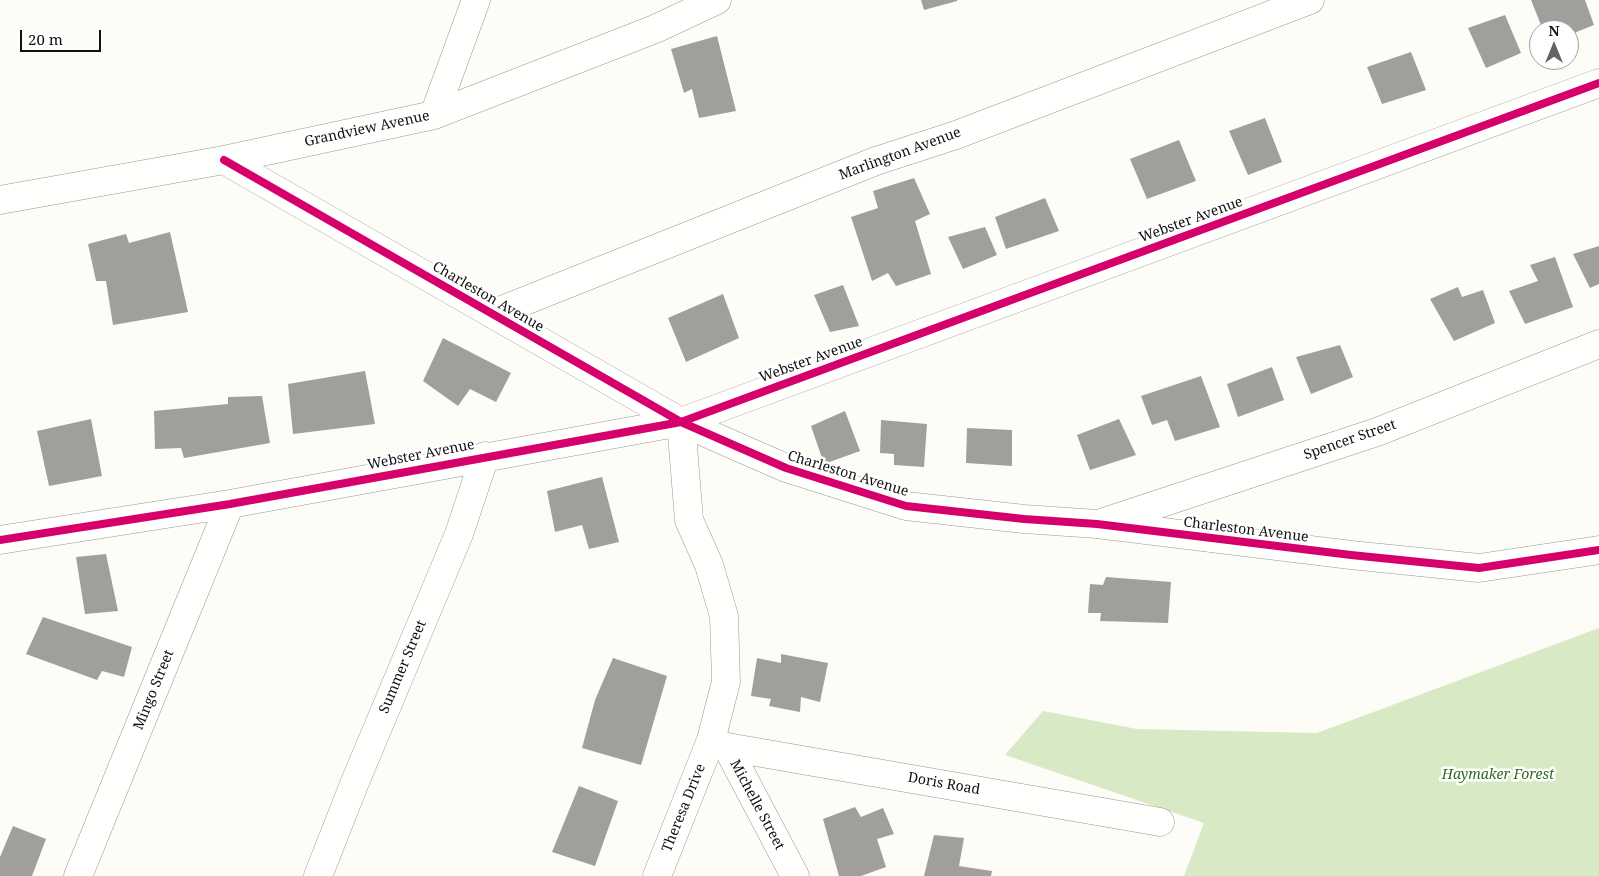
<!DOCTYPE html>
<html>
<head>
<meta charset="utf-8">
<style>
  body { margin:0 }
  #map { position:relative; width:1599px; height:876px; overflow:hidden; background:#fdfcf7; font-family:"Noto Serif",serif }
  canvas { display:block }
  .north { position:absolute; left:1529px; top:20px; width:50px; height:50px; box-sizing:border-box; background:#fff; border:1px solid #a0a0a0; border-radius:50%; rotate:0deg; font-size:14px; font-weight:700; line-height:20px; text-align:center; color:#111 }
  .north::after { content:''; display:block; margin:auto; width:18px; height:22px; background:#646362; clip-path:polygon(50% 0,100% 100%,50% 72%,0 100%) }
  .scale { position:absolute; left:20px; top:30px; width:81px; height:22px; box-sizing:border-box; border:2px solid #111; border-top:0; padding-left:6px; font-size:15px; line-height:18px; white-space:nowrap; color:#111; -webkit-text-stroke:4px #fff; paint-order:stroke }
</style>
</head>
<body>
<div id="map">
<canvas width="1599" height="876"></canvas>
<div class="north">N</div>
<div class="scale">20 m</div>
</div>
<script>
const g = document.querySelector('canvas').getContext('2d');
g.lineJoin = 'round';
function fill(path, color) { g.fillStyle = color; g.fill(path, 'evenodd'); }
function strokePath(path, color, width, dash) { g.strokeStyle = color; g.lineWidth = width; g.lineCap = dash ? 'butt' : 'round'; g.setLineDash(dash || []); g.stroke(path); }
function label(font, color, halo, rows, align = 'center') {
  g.font = font + ' "Noto Serif",serif'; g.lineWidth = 5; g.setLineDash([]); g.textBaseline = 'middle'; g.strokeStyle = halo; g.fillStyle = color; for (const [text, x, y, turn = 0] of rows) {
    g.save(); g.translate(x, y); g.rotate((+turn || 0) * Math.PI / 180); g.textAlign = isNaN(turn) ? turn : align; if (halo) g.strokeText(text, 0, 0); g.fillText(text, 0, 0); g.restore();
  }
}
fill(new Path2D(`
  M1599,628V876H1184L1204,823L1005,755L1043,711L1137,729L1317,733Z`), '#d8eac5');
fill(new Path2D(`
  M921,0H957V1L924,10Z
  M1531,0H1585L1594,25L1569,35V30H1543Z
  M1505,15L1521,53L1486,68L1468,28Z
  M717,36L736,111L699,118L692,89L684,93L671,49Z
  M1411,52L1426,90L1382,104L1367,67Z
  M1265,118L1282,162L1248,175L1229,131Z
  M1179,140L1196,181L1147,199L1130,159Z
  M914,178L930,214L915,221L931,274L896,286L888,273L872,281L851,217L878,208L873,191Z
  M1045,198L1059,231L1006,249L995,217Z
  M985,227L997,255L963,269L948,237Z
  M170,232L188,312L113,325L106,281H96L88,244L126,234L129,243Z
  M1599,246V284L1590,288L1573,254Z
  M1555,257L1573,307L1525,324L1509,291L1538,281L1530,265Z
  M843,285L859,326L830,332L814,295Z
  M1458,287L1462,297L1483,290L1495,323L1454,341L1430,299Z
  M723,294L739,338L686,362L668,318Z
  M443,338L511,373L496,402L470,389L458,406L423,381Z
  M1340,345L1353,377L1311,394L1296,357Z
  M1272,367L1284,400L1238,417L1227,384Z
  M365,371L375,424L293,434L288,384Z
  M1201,376L1220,427L1175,441L1167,420L1152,425L1141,396Z
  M262,396L270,443L184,458L181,448L155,449L154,411L228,404V397Z
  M845,411L860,451L824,464L811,426Z
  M91,419L102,476L49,486L37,431Z
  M1119,419L1136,455L1090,470L1077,435Z
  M881,420L927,424L924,467L894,465V454L880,453Z
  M967,428L1012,430V466L966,463Z
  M602,477L619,542L589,549L582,525L555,532L547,491Z
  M106,554L118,611L85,614L76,557Z
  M1106,577L1171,582L1168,623L1100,621L1101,613H1088L1090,584L1103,585Z
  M43,617L132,647L124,677L102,671L97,680L26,654Z
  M781,654L828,663L820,702L801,697L800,712L769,706L771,699L751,696L757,658L781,663Z
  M613,658L667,676L641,765L582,748L595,700Z
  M579,786L618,801L595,866L552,852Z
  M855,807L861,817L883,808L894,834L877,839L886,867L861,876H839L823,819Z
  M13,826L46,839L32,876H0V857Z
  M934,835L964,838L959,866L992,871L991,876H924Z`), '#a19f9c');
const minor = new Path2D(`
  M434,115L476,0
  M224,160L681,422L786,468L906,506L1024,519L1097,524L1351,555L1479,568L1599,550
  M0,200L224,160L434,115L655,29L717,0
  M492,314L876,161L956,135L1310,0
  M681,422L689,520L709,565L724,616L726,682L711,740L727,747L795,876
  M1104,522L1377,432L1599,344
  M0,540L230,504L681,422L1599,83
  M727,747L1160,822
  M78,876L230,504
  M318,876L355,782L459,534L485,456
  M657,876L711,740`);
strokePath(minor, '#979795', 29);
strokePath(minor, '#fffffe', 28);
strokePath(new Path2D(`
  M224,160L681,422L786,468L906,506L1024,519L1097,524L1351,555L1479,568L1599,550
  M0,540L230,504L681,422L1599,83`), '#d6006c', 8);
label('14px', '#111', '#fff', [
  ["Grandview Avenue",367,129,-12],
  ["Marlington Avenue",900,154,-20],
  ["Webster Avenue",1191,220,-20],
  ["Charleston Avenue",488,297,30],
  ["Webster Avenue",811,360,-20],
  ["Spencer Street",1350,440,-19],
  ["Webster Avenue",421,455,-11],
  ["Charleston Avenue",848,474,17],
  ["Charleston Avenue",1246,530,7],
  ["Summer Street",403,667,-67],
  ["Mingo Street",154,690,-68],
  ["Doris Road",944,784,10],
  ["Michelle Street",757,805,62],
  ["Theresa Drive",684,808,-68]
]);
label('italic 14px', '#2f6b1f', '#fff', [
  ["Haymaker Forest",1498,775]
]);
</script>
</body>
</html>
